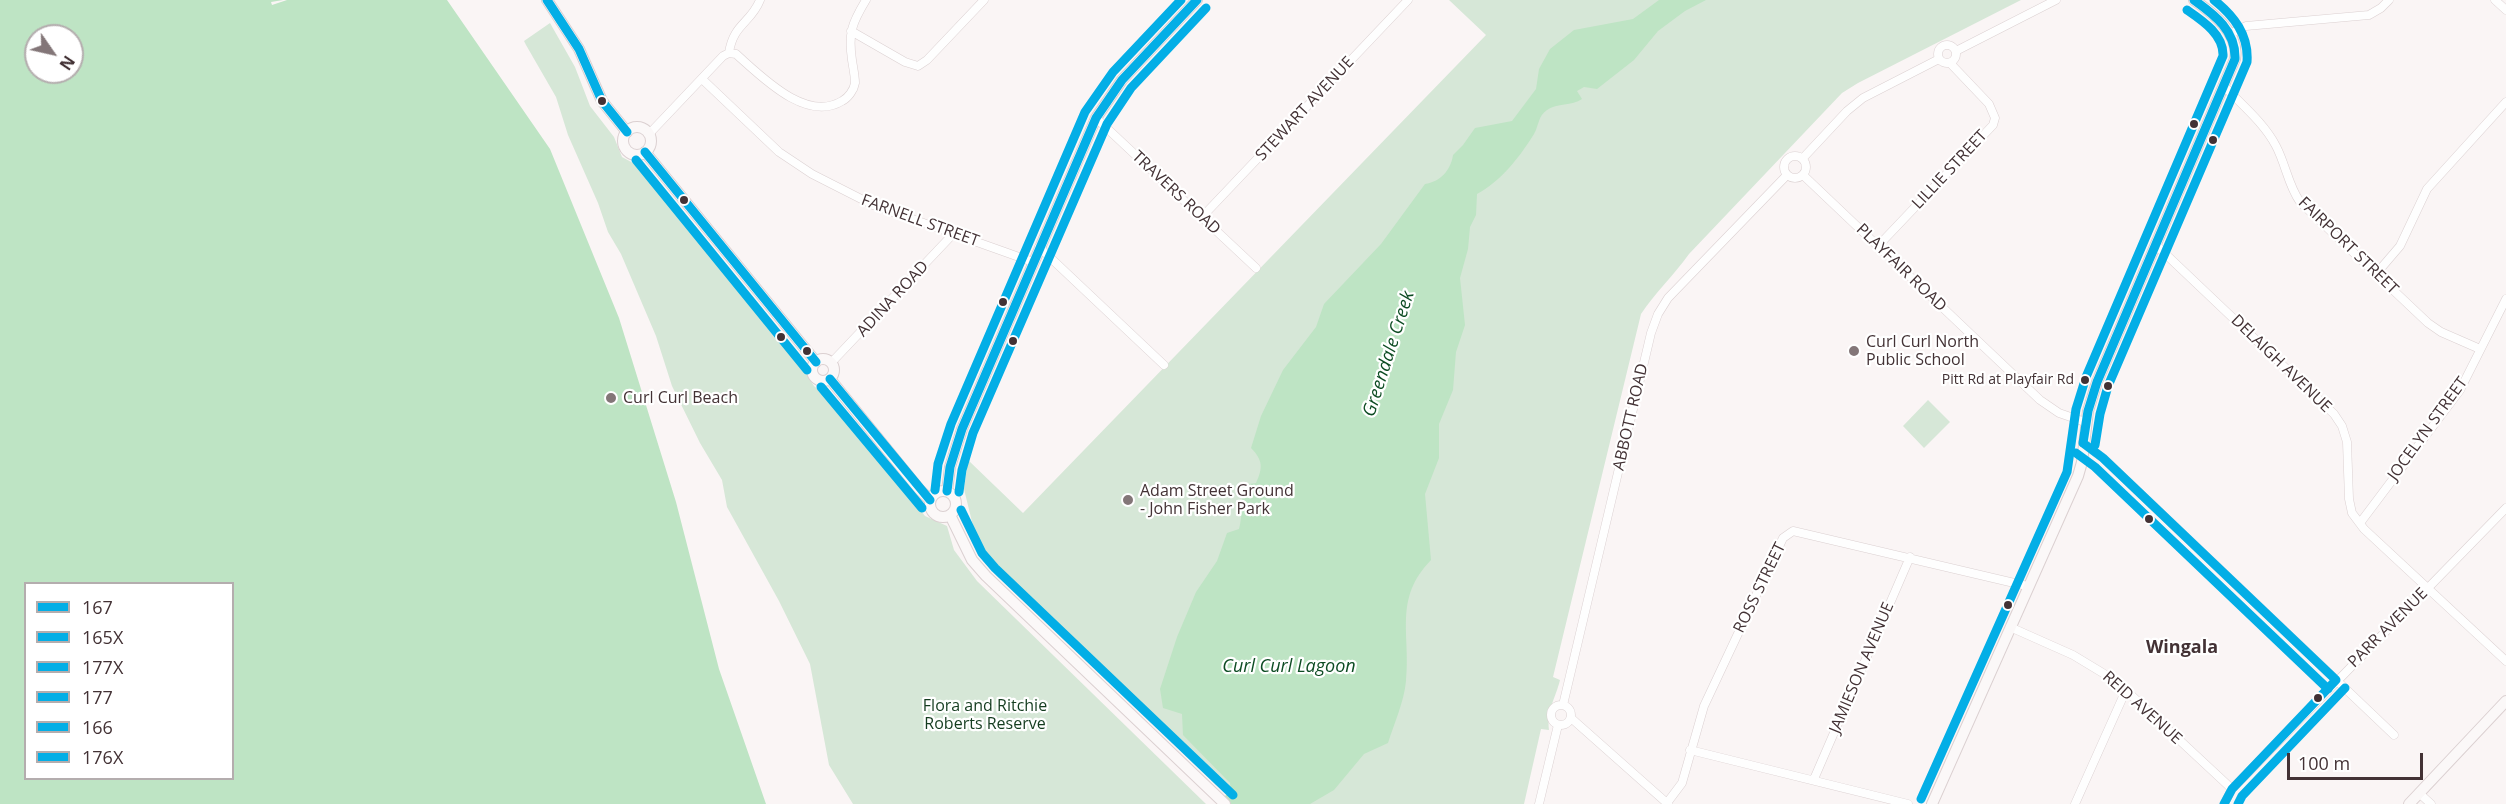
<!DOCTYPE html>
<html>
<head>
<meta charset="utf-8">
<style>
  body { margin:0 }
  #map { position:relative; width:2506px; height:804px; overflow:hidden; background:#faf5f5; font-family:"Open Sans",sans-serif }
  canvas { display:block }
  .legend { position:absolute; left:24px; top:582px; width:210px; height:198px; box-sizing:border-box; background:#fff; border:2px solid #b4adae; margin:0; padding:8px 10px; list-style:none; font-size:18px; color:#433235 }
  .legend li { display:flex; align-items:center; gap:12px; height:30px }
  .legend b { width:30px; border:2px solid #b4adae }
  .north { position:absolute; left:24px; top:24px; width:60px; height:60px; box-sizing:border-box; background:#fff; border:2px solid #b4adae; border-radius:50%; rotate:124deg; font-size:16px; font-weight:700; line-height:24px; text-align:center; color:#433235 }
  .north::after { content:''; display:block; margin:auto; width:21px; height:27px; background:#837678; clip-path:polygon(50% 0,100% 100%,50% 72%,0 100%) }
  .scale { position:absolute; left:2287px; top:753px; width:136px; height:27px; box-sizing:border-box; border:3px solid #433235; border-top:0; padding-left:8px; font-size:18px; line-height:21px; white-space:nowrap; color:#433235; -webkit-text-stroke:4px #fff; paint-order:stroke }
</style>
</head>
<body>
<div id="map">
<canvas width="2506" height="804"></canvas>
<ul class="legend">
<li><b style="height:8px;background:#03aee6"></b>167</li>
<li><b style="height:8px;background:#03aee6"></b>165X</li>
<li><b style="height:8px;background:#03aee6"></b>177X</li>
<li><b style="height:8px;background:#03aee6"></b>177</li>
<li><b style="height:8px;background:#03aee6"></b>166</li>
<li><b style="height:8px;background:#03aee6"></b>176X</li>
</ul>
<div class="north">N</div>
<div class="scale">100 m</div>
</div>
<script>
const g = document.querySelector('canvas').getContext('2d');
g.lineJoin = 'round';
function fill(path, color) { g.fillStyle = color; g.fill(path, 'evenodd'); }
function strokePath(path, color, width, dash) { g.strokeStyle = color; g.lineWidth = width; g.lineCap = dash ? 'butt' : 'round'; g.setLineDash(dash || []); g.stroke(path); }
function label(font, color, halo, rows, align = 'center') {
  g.font = font + ' "Open Sans",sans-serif'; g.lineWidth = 4.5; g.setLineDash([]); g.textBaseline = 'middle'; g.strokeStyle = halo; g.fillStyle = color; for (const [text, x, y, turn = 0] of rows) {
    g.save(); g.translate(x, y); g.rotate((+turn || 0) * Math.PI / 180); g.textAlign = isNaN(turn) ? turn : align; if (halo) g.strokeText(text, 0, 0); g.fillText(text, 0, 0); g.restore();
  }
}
fill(new Path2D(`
  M1449,0H2021L1858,83L1842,93L1689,254C1674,275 1655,293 1641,314L1553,677L1560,680C1555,700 1547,709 1549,730L1541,729L1524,804H1245L1022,592L986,553L974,530L964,489L968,460L1023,513L1486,35Z
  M550,23L575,67L590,106L614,137L622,157L644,169L794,355L814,386L835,405L925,516L947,526L954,550L977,581L1206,804H853L829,765L810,664L779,601L727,507L722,480L700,443L672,386L656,336L621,254L608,232L598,203L568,135L556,97L526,45L524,41Z
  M1928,400L1950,422L1924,448L1903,426Z`), '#d6e7d7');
fill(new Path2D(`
  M0,0H283L271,2L272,5L287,0H447L550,149L619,318L676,502L719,669L766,804H0ZM36,36H72V72H36ZM26,584H232V778H26Z
  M1659,0H1706L1685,11L1658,31L1634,60L1597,89L1584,87L1577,91L1582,99C1572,106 1557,103 1547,110C1538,116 1539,125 1534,134C1519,158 1501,181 1477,194L1476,215L1470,227L1468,249L1460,278L1465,325L1456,352L1453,390L1439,424V458L1425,494L1431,560C1393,599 1411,634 1406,681C1404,702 1394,724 1388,743L1364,754L1334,790L1310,804H1217L1231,790L1230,783L1183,735L1182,714L1163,708L1160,689L1177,637L1196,592L1217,561L1227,533L1239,529C1243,514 1241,500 1243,485L1256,483C1263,468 1263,460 1251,448L1261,416L1283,370L1316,327L1324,304L1381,244L1425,184C1440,182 1451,170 1453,155L1463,145L1475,128L1512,121L1536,89L1539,69L1550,49L1574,30L1633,19Z`), '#bee4c4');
const street = new Path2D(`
  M2495,0L2506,10
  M851,31L905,62L918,66L927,60L984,0
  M2230,34L2246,26L2369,15L2381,8L2389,0
  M1938 54a9 9 0 1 1 18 0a9 9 0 1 1-18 0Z
  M1956,51L2056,0
  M729,53C733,24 751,23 760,0
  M702,79L779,152L812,174L873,205L1033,262
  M2224,86C2242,105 2264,123 2276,146C2286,165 2288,185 2300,202L2428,323L2441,332L2480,349
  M1096,118L1256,268
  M649,134L723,56L729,53L736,54C761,76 806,123 842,101C848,98 854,90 855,83C855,76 853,67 852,60C848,33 852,23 866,0
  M1784 167a11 11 0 1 1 22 0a11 11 0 1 1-22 0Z
  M1803,158L1847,111L1863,98L1939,59
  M1803,175L2040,400L2059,413L2085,422
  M1202,217L1408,0
  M2156,245L2334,414L2342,426L2347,442L2349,499L2352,513L2364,529L2506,661
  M1878,246L1993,125L1995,118L1989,104L1950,63
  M1039,247L1164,365
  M2376,274L2400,246L2427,189L2506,102
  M831,363L954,233
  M2083,443L2103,458L2394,735
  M2360,523L2460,390L2506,299
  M2010,627L2073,655L2116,681L2232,789
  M1563,705L1651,333L1658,314L1668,298L1787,175
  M1551 715a10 10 0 1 1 20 0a10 10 0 1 1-20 0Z
  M1571,718L1668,804
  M1690,750L1908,804
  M1814,779L1910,557
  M2419,793L2431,804
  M1667,803L1682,783L1704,706L1783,538L1793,531L2027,586
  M1539,804L1558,725
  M2075,804L2126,690
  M2224,804L2232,789L2506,508`);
const secondary = new Path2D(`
  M547,0L579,49L602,101L627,132
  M623 141a14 14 0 1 1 28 0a14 14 0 1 1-28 0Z
  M645,152L816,362
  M812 370a11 11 0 1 1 22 0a11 11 0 1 1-22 0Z
  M830,379L919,489L930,500
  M930 504a13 13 0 1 1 26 0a13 13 0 1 1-26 0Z
  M947,491L950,467L962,429L1096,118L1122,80L1197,0
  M950,515L972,560L986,576L1225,804
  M1932,804L2078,476L2082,462L2088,411L2097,382L2235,59C2240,34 2213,13 2194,0
  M2409,804L2506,701`);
strokePath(street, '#dbd0d1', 9);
strokePath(secondary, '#dbd0d1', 12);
strokePath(street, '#fefefe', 8);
strokePath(secondary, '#fbf8f8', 10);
strokePath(new Path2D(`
  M547,0L579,49L602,101L627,132
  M645,152L816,362
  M830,379L930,500
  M947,491L950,467L962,429L1096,118L1122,80L1197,0`), '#03aee6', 9);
strokePath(new Path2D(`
  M636,160L807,370
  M821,387L922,508
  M959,492L962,470L973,433L1107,124L1131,88L1206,8`), '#03aee6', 9);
strokePath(new Path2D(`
  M2083,443L2088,411L2097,382L2235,59C2236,31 2215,15 2194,0
  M2083,443L2103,458L2336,680
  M2224,804L2232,789L2336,680`), '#03aee6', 9);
strokePath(new Path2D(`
  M2095,445L2100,414L2108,386L2247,62C2249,35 2234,16 2214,0
  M2076,453L2095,467L2328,689
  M2238,804L2242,796L2345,688`), '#03aee6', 9);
strokePath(new Path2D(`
  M935,490L938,464L951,424L1085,112L1113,72L1181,0
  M961,510L982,553L995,568L1233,795`), '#03aee6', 9);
strokePath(new Path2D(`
  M1921,799L2067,472L2076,409L2086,377L2223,56C2224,35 2203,21 2187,10`), '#03aee6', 9);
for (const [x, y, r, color] of [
  [602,101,5,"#433235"],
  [2194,124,5,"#433235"],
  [2213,140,5,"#433235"],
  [684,200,5,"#433235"],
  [1003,302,5,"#433235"],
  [781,337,5,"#433235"],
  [1013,341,5,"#433235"],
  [807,351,5,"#433235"],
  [1854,351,6,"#837678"],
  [2085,380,5,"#433235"],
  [2108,386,5,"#433235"],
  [611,398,6,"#837678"],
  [1128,500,6,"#837678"],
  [2149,519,5,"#433235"],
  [2008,605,5,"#433235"],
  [2318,698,5,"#433235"]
]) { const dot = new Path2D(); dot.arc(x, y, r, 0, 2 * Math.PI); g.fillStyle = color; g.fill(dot); strokePath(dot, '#fff', 2); }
label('14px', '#433235', '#fff', [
  ["Pitt Rd at Playfair Rd",2074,380]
], 'right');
label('16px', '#433235', '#fff', [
  ["STEWART AVENUE",1305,109,-47],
  ["LILLIE STREET",1950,170,-47],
  ["TRAVERS ROAD",1176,193,43],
  ["FARNELL STREET",920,221,20],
  ["FAIRPORT STREET",2348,246,44],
  ["PLAYFAIR ROAD",1901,268,44],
  ["ADINA ROAD",893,299,-47],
  ["DELAIGH AVENUE",2281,364,44],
  ["ABBOTT ROAD",1631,417,-77],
  ["JOCELYN STREET",2428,429,-54],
  ["ROSS STREET",1760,588,-64],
  ["PARR AVENUE",2388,628,-45],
  ["JAMIESON AVENUE",1862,668,-67],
  ["REID AVENUE",2142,708,42]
]);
label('16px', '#433235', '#fff', [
  ["Curl Curl North",1866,342],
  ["Public School",1866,360],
  ["Curl Curl Beach",623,398],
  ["Adam Street Ground",1140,491],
  ["- John Fisher Park",1140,509]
], 'left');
label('16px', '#143c1f', '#fff', [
  ["Flora and Ritchie",985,706],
  ["Roberts Reserve",985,724]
]);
label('italic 18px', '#0d4c23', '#fff', [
  ["Greendale Creek",1389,354,-72],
  ["Curl Curl Lagoon",1289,667]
]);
label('bold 18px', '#433235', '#fff', [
  ["Wingala",2182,648]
]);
</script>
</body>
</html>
